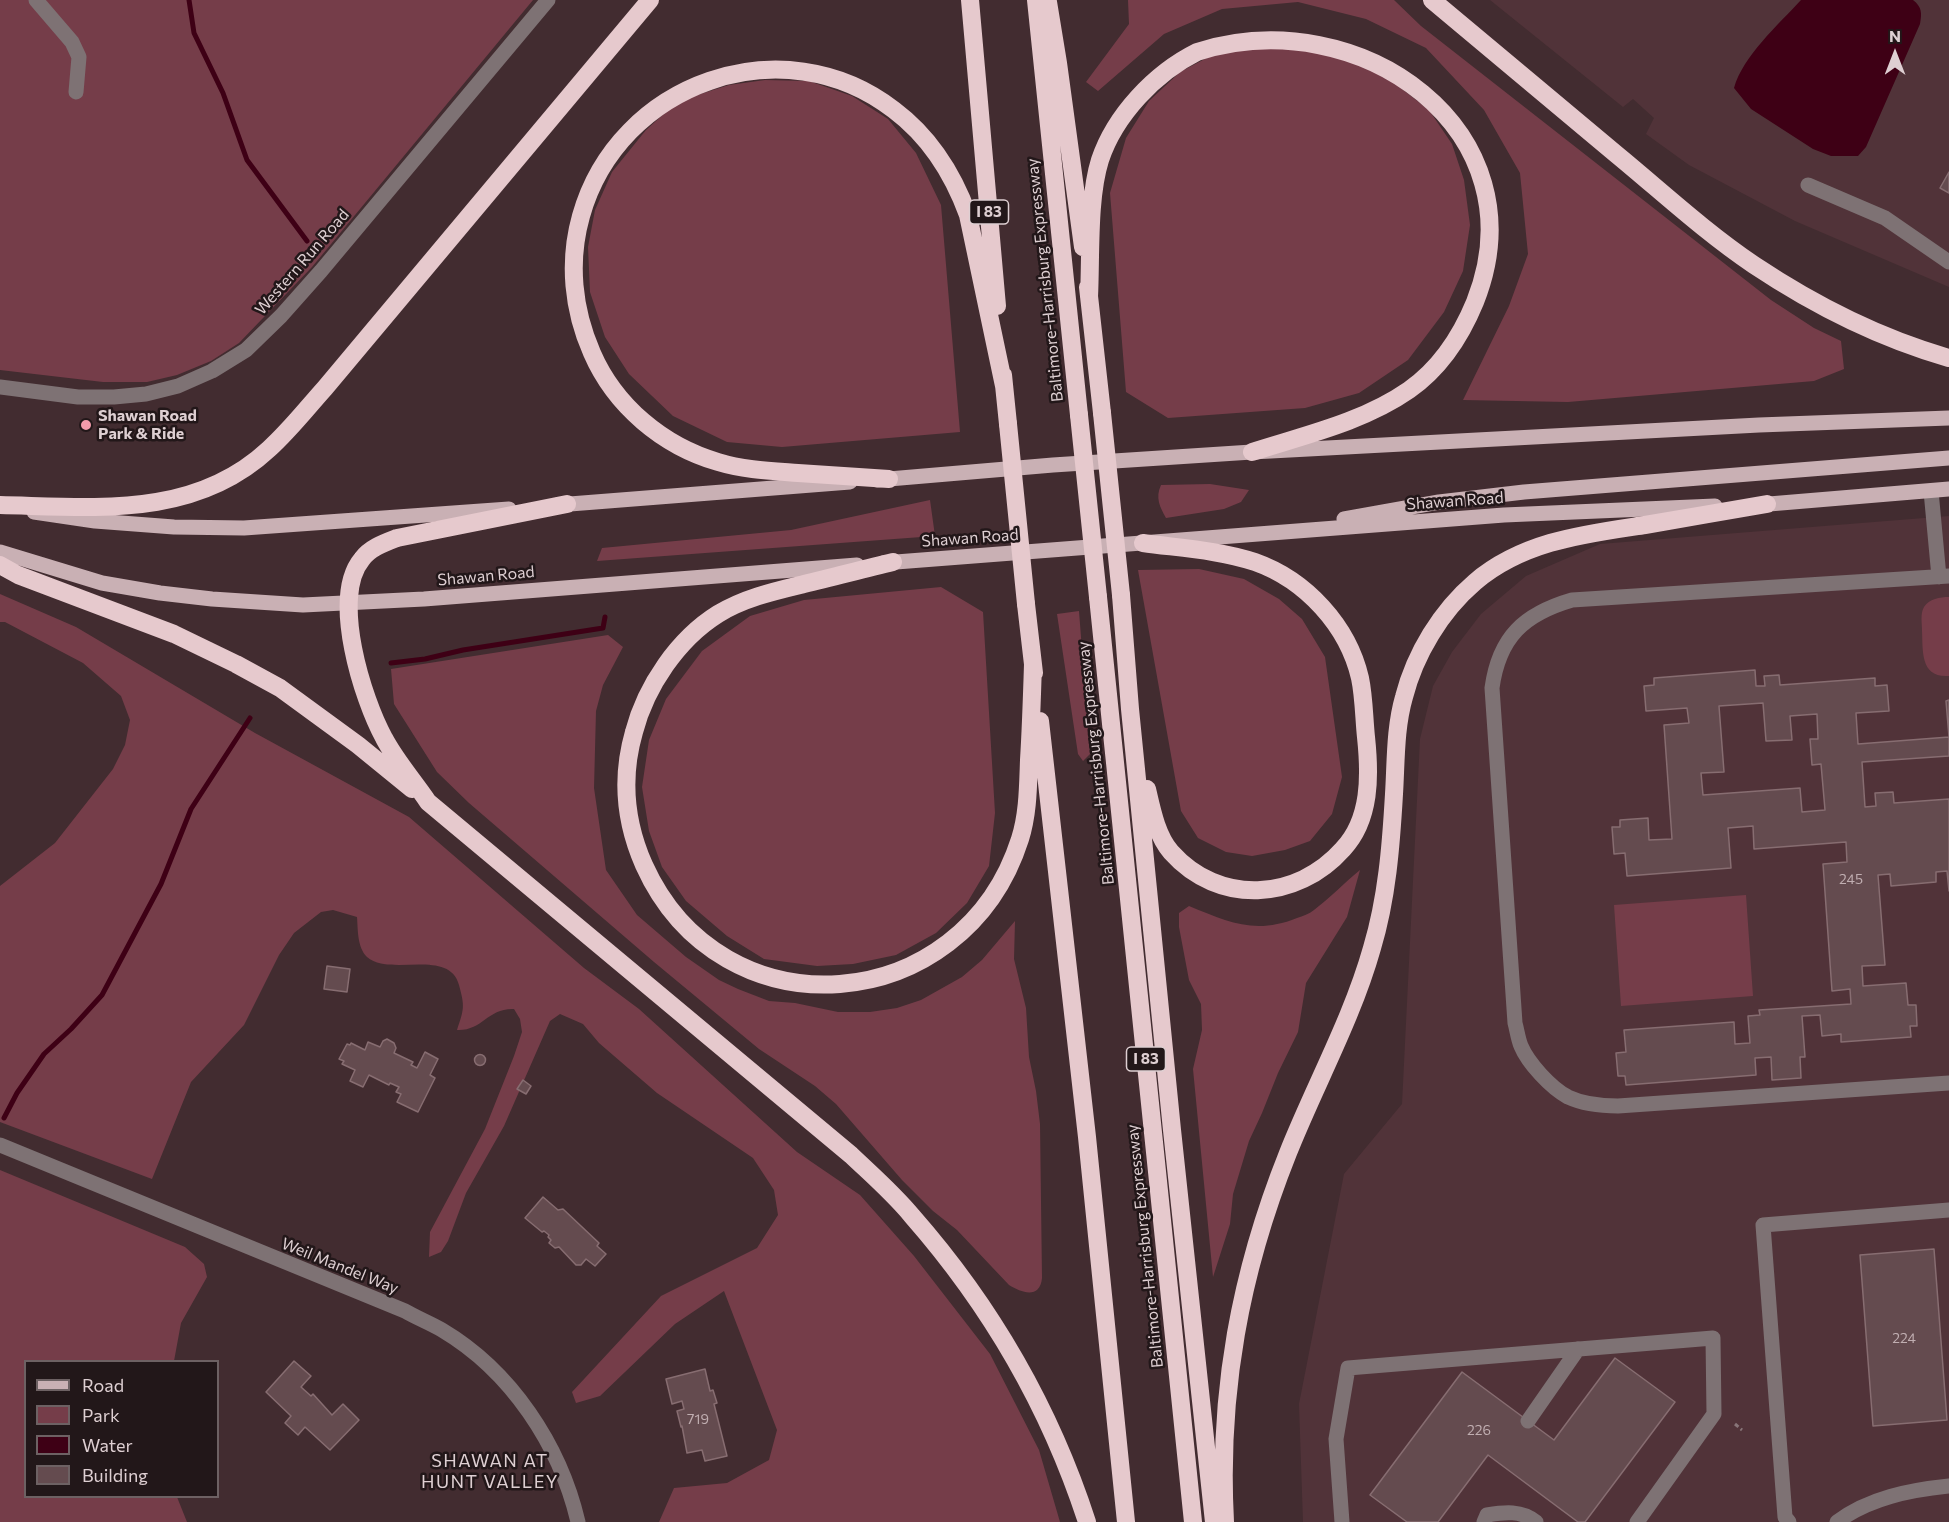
<!DOCTYPE html>
<html>
<head>
<meta charset="utf-8">
<style>
  body { margin:0 }
  #map { position:relative; width:1949px; height:1522px; overflow:hidden; background:#422c30; font-family:Commissioner,sans-serif }
  canvas { display:block }
  .legend { position:absolute; left:24px; top:1360px; width:195px; height:138px; box-sizing:border-box; background:#221719; border:2px solid #6d6163; margin:0; padding:8px 10px; list-style:none; font-size:18px; color:#decfd2 }
  .legend li { display:flex; align-items:center; gap:12px; height:30px }
  .legend b { width:30px; border:2px solid #6d6163 }
  .north { position:absolute; left:1865px; top:24px; width:60px; height:60px; -webkit-text-stroke:4px #221719; paint-order:stroke; rotate:0deg; font-size:16px; font-weight:700; line-height:24px; text-align:center; color:#decfd2 }
  .north::after { content:''; display:block; margin:auto; width:21px; height:27px; background:#decfd2; clip-path:polygon(50% 0,100% 100%,50% 72%,0 100%) }
</style>
</head>
<body>
<div id="map">
<canvas width="1949" height="1522"></canvas>
<ul class="legend">
<li><b style="height:8px;background:#c9b0b4"></b>Road</li>
<li><b style="height:16px;background:#753d49"></b>Park</li>
<li><b style="height:16px;background:#3e0015"></b>Water</li>
<li><b style="height:16px;background:#644b4f"></b>Building</li>
</ul>
<div class="north">N</div>
</div>
<script>
const g = document.querySelector('canvas').getContext('2d');
g.lineJoin = 'round';
function fill(path, color) { g.fillStyle = color; g.fill(path, 'evenodd'); }
function strokePath(path, color, width, dash) { g.strokeStyle = color; g.lineWidth = width; g.lineCap = dash ? 'butt' : 'round'; g.setLineDash(dash || []); g.stroke(path); }
function label(font, color, halo, rows, align = 'center') {
  g.font = font + ' Commissioner,sans-serif'; g.lineWidth = 5; g.setLineDash([]); g.textBaseline = 'middle'; g.strokeStyle = halo; g.fillStyle = color; for (const [text, x, y, turn = 0] of rows) {
    g.save(); g.translate(x, y); g.rotate((+turn || 0) * Math.PI / 180); g.textAlign = isNaN(turn) ? turn : align; if (halo) g.strokeText(text, 0, 0); g.fillText(text, 0, 0); g.restore();
  }
}
fill(new Path2D(`
  M1490,0H1949V287L1795,221L1689,165L1646,134L1654,118L1633,99L1623,107Z
  M1949,516V1522H1303L1299,1404L1344,1174L1402,1104L1420,739L1433,686L1452,652L1481,614L1526,576L1600,544Z`), '#513339');
fill(new Path2D(`
  M0,0H533L312,267L239,343L211,361L177,375L147,382H103L0,370Z
  M1128,0H1394L1421,26L1771,300L1814,328L1841,341L1844,369L1814,381L1568,402L1463,400L1509,306L1528,254L1520,173L1484,110L1426,48L1366,19L1298,2L1222,9L1164,34L1098,91L1086,82L1129,24Z
  M1264,43L1352,50L1429,110L1452,144L1464,180L1470,225L1463,271L1444,312L1408,360L1359,393L1305,408L1168,418L1126,392L1110,193L1126,138L1149,101L1180,72L1220,51Z
  M765,80L809,81L852,96L888,119L916,153L941,205L960,432L782,447L727,442L673,416L629,374L605,337L590,292L588,247L595,210L612,172L646,130L678,101L729,85Z
  M1210,484L1249,490L1241,502L1224,509L1166,518C1160,507 1155,498 1161,485Z
  M930,500L935,536L597,561L602,548L791,530Z
  M1199,569L1244,579L1279,599L1302,619L1325,657L1342,777L1332,814L1310,841L1285,850L1252,856L1226,852L1198,838L1181,811L1138,570Z
  M941,587L983,612L995,813L989,866L967,903L936,933L896,955L853,964L817,966L764,959L727,936L686,901L662,867L649,831L642,787L649,740L666,699L702,651L750,616L804,600Z
  M0,594L76,627L255,733L409,817L584,968L639,1009L797,1152L860,1195L914,1256L990,1354L1039,1450L1060,1522H659L674,1488L727,1483L769,1460L777,1430L724,1291L675,1324L600,1396L576,1403L572,1392L661,1296L757,1248L778,1215L774,1190L753,1158L657,1093L599,1043L583,1024L560,1014L550,1021L504,1126L466,1193L448,1241L441,1252L429,1257L430,1232L485,1129L514,1056L522,1032L520,1019L514,1009C487,1008 483,1031 457,1030C464,1009 465,1007 459,985C449,948 389,977 367,957C357,947 358,929 357,917L333,910L321,912L294,933L279,955L244,1025L191,1082L152,1179L0,1122V886L55,843L113,769L125,745L130,720L121,696L83,663L5,622H0Z
  M1949,597V676C1920,678 1923,651 1922,631C1922,623 1920,614 1924,607C1929,599 1940,597 1949,597Z
  M1079,611L1090,754L1083,761L1078,754L1057,614Z
  M608,635L623,647L603,685L596,711L594,788L606,870L637,915L686,957L719,980L738,989L769,1001L795,1003L838,1012H870L897,1008L921,1000L962,977L982,960L1015,921L1014,959L1026,1008L1029,1057L1036,1091L1040,1124L1042,1278C1040,1299 1022,1293 1009,1285L957,1230L933,1211L902,1180L836,1104L815,1086L759,1049L654,962L469,803L437,772L394,704L391,669Z
  M1360,870L1347,917L1306,983L1298,1032L1278,1073L1262,1113L1249,1141L1233,1194L1230,1224L1213,1277L1193,1069L1202,1030L1201,1004L1189,980L1179,927V913L1189,906C1228,922 1255,935 1297,918C1303,916 1309,914 1314,910C1330,898 1344,883 1360,870Z
  M1746,895L1753,996L1621,1006L1614,905Z
  M0,1170L185,1247L204,1264L207,1277L181,1323L174,1361L26,1362V1496L177,1497L187,1522H0Z`), '#753d49');
fill(new Path2D(`
  M1801,0H1913C1922,7 1922,13 1920,24L1866,147L1858,156H1831L1813,149L1751,109L1734,88C1743,56 1778,25 1801,0Z`), '#3e0015');
strokePath(new Path2D(`
  M189,0L194,33L223,93L247,160L307,241
  M391,663L425,659L463,650L603,628L605,617
  M4,1118L17,1093L44,1054L71,1029L102,995L161,884L191,809L250,718`), '#3e0015', 5);
const building = new Path2D(`
  M1949,172V193L1940,188Z
  M1755,670L1756,686H1765L1764,676L1779,675L1780,685L1875,678V686L1887,685L1889,711L1856,713L1858,744L1949,737L1946,701L1949,700V756L1862,762L1865,807L1876,806L1875,793L1893,792L1894,803L1949,799V891L1947,871L1936,872V882L1891,886L1890,874L1878,875L1885,965L1862,966L1863,986L1906,983L1908,1005H1916L1917,1026H1910L1911,1037L1841,1042V1034L1822,1036L1820,1015L1802,1016L1805,1057H1800L1801,1078L1772,1080L1771,1057L1755,1058L1756,1075L1626,1085L1625,1076H1618L1616,1053L1626,1052L1624,1030L1734,1022L1735,1044L1750,1043L1748,1016L1760,1015L1759,1010L1851,1004L1850,989L1832,991L1823,864L1847,862L1846,842L1754,849L1753,826L1728,828L1731,868L1627,876L1625,853L1614,854L1612,827H1620V820L1648,818L1649,840L1672,839L1664,725L1689,723L1687,708L1646,711L1644,686L1654,685V678ZM1763,703L1766,741L1792,740L1790,716L1817,714L1818,739H1810L1812,765L1821,764L1825,810L1802,812L1800,788L1703,795L1701,773L1724,772L1719,706Z
  M327,966L350,969L347,992L324,989Z
  M387,1039L394,1043L396,1048L394,1053L413,1062L411,1065L417,1068L425,1052L438,1059L430,1075L435,1078L418,1112L397,1102L401,1094L396,1092L399,1087L390,1083L389,1085L369,1075L363,1087L350,1081L355,1070L342,1064L344,1061L339,1059L347,1044L350,1045L351,1043L365,1050L368,1042L380,1047L383,1041Z
  M474.5 1060a5.5 5.5 0 1 1 11 0a5.5 5.5 0 1 1-11 0Z
  M523,1080L531,1086L526,1094L517,1089Z
  M543,1197L558,1210L563,1209L599,1243L597,1246L606,1254L595,1266L586,1259L581,1265H576L559,1247L555,1248L549,1243L551,1240L548,1237L549,1235L544,1231L542,1232L525,1218Z
  M1934,1249L1947,1420L1873,1426L1860,1255Z
  M1615,1358L1675,1402L1585,1522H1578L1488,1455L1438,1522H1407L1370,1495L1462,1372L1554,1440Z
  M294,1361L311,1376L301,1387L311,1396L313,1394L332,1415L343,1404L359,1420L330,1450L305,1427L298,1435L285,1423L291,1416L266,1392Z
  M705,1369L710,1391L713,1390L717,1403L714,1404L727,1456L705,1461L702,1450L687,1453L682,1426L681,1427L677,1411L684,1409L682,1401L672,1404L666,1379Z`);
fill(building, '#644b4f');
strokePath(building, '#876d71', 1.5);
strokePath(new Path2D(`
  M1735,1424L1742,1430`), '#887579', 3, [4.5, 3]);
strokePath(new Path2D(`
  M36,0L72,42L79,57L76,92
  M1808,185L1885,218L1949,262
  M0,387L78,397H114L146,394L178,386L212,371L246,350L281,316L321,271L548,0
  M1931,491L1939,577
  M1949,576L1572,600C1524,614 1499,637 1492,688L1515,1023C1517,1030 1518,1039 1521,1046C1528,1063 1551,1088 1568,1097C1583,1104 1601,1106 1618,1106L1949,1083
  M0,1145L405,1311C417,1318 430,1323 442,1330C511,1371 560,1445 578,1522
  M1528,1421L1578,1349
  M1342,1522L1336,1439L1348,1368L1713,1338L1714,1414L1637,1522
  M1484,1522L1487,1515C1504,1512 1522,1510 1536,1522
  M1789,1522L1785,1517L1763,1225L1949,1210
  M1837,1522C1869,1498 1910,1490 1949,1486`), '#7e7274', 15);
strokePath(new Path2D(`
  M877,480L1053,465L1252,452L1759,425L1949,418
  M557,505L850,482
  M1757,505L1949,489
  M34,512L95,521L174,527L244,528L509,509
  M1344,519L1439,502L1524,492L1949,458
  M0,552L102,583L160,593L212,599L303,605L424,599L857,565
  M883,563L1504,515L1715,506`), '#c9b0b4', 15);
strokePath(new Path2D(`
  M970,0L997,306
  M1036,0L1079,415
  M1432,0C1493,51 1555,103 1616,154C1661,191 1705,232 1754,265C1814,305 1879,338 1949,358
  M1048,2L1058,63L1083,247
  M1088,287L1102,413
  M1089,297C1091,256 1088,198 1100,160C1115,115 1155,73 1197,52C1360,0 1543,131 1475,302C1461,336 1439,369 1409,390C1363,422 1305,435 1252,452
  M1003,375L1008,424
  M889,479C858,477 828,475 798,473C771,471 744,470 718,462C663,446 615,406 592,353C573,310 568,262 581,216C618,83 783,24 894,110C930,137 953,174 968,215L1004,386
  M567,504L397,538C384,543 370,548 362,559C330,597 363,700 384,738C396,761 414,781 428,802L851,1155C872,1175 894,1194 912,1216C991,1306 1050,1408 1087,1522
  M0,505C95,507 194,519 269,449C290,430 307,408 325,388L650,0
  M1143,543C1179,548 1219,550 1255,562C1306,580 1348,626 1360,678C1364,697 1364,718 1366,737C1370,775 1371,819 1343,849C1297,901 1219,906 1171,852C1157,836 1152,811 1147,789
  M893,562C863,569 834,577 804,584C775,591 744,598 718,614C678,639 646,686 634,732C621,777 625,822 644,865C722,1038 963,1018 1020,839C1028,814 1028,787 1029,760C1031,728 1032,696 1033,664
  M0,565L18,575L174,634L236,664L280,688L358,745L412,789
  M1121,595L1130,709L1172,1130L1214,1522
  M1098,597L1193,1522
  M1026,604L1034,673
  M1040,721L1087,1137L1126,1522
  M1225,1522C1218,1393 1240,1273 1288,1153C1315,1085 1352,1019 1372,948C1387,898 1391,846 1394,794C1396,762 1395,728 1404,697C1415,654 1441,611 1475,582C1523,541 1585,534 1645,525C1686,518 1726,511 1767,504`), '#e6c9cd', 18);
strokePath(new Path2D(`
  M1102,413L1121,595
  M1079,415L1098,597
  M1008,424L1026,604`), '#e6c9cd', 18);
for (const [x, y, r, color] of [
  [86,425,6,"#f39aab"]
]) { const dot = new Path2D(); dot.arc(x, y, r, 0, 2 * Math.PI); g.fillStyle = color; g.fill(dot); strokePath(dot, '#221719', 2); }
label('14px', '#c0aeb1', null, [
  ["245",1851,879],
  ["224",1904,1338],
  ["719",698,1419],
  ["226",1479,1430]
]);
for (const [x, y, w] of [
  [989,212,39],
  [1146,1059,39]
]) { const box = new Path2D(); box.roundRect(x - w / 2, y - 12, w, 24, 4.5); g.fillStyle = '#221719'; g.fill(box); strokePath(box, '#decfd2', 1.5); }
label('bold 15px', '#decfd2', null, [
  ["I 83",989,212],
  ["I 83",1146,1059]
]);
label('16px', '#decfd2', '#221719', [
  ["Western Run Road",302,262,-49],
  ["Baltimore-Harrisburg Expressway",1045,280,-96],
  ["Shawan Road",1455,501,-4],
  ["Shawan Road",970,538,-4],
  ["Shawan Road",486,576,-5],
  ["Baltimore-Harrisburg Expressway",1096,763,-96],
  ["Baltimore-Harrisburg Expressway",1145,1246,-96],
  ["Weil Mandel Way",340,1266,22]
]);
label('bold 16px', '#decfd2', '#221719', [
  ["Shawan Road",98,416],
  ["Park & Ride",98,434]
], 'left');
g.letterSpacing = '1.5px';
label('18px', '#decfd2', '#221719', [
  ["SHAWAN AT",490,1461],
  ["HUNT VALLEY",490,1482]
]);
g.letterSpacing = '0px';
</script>
</body>
</html>
